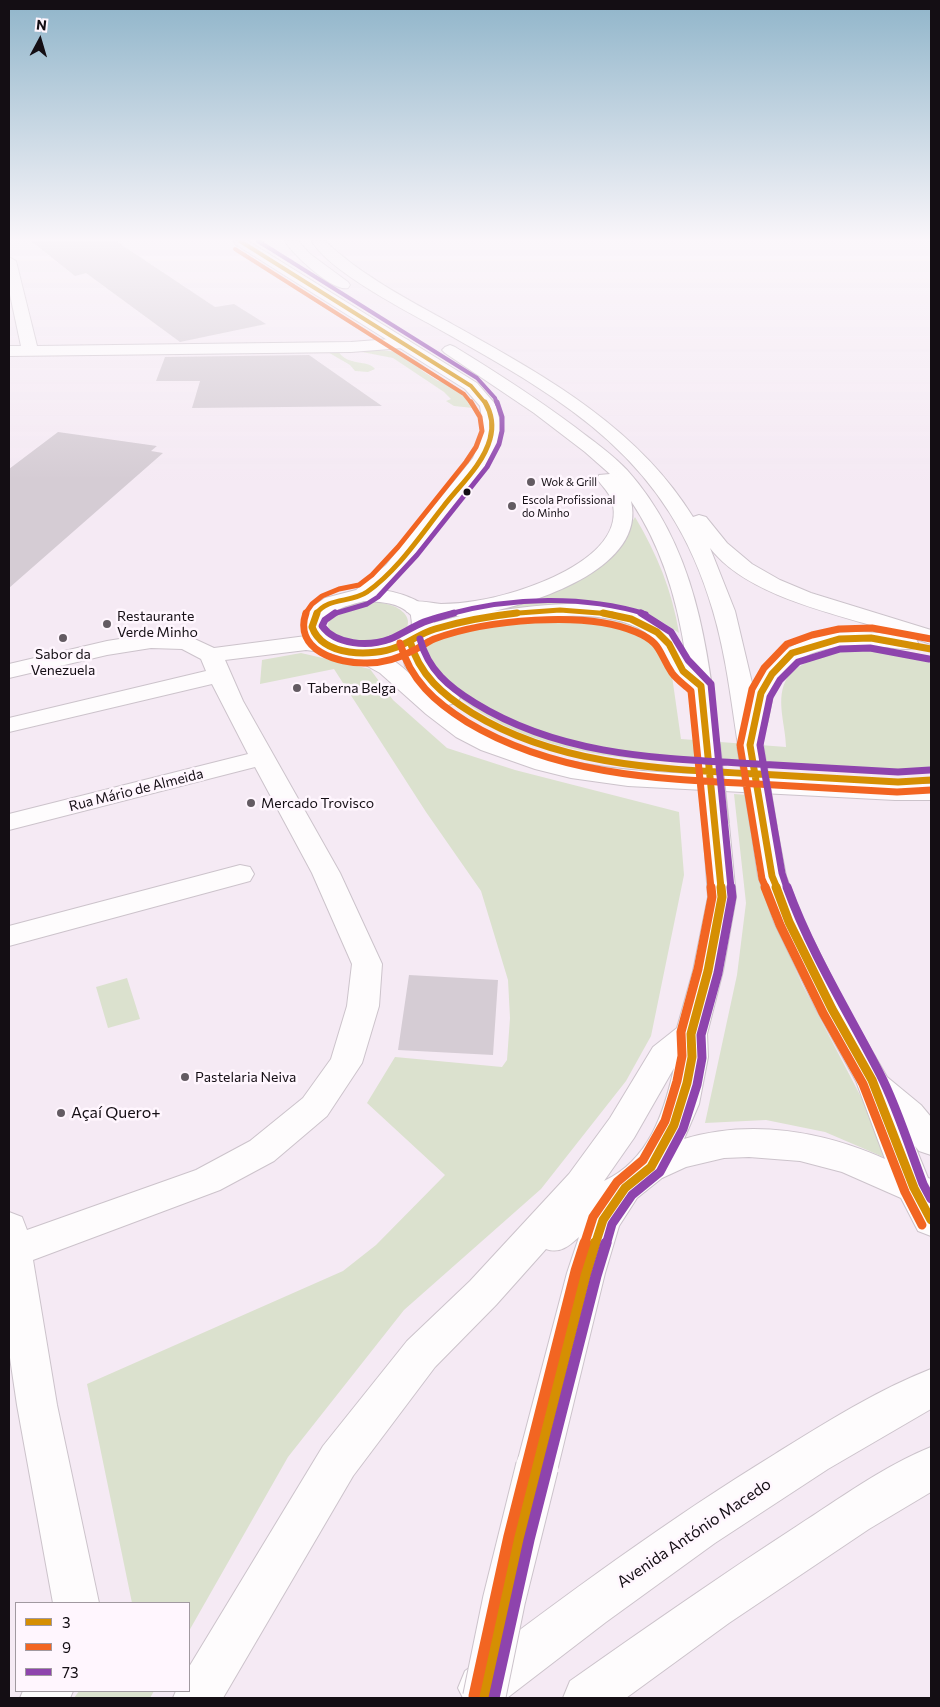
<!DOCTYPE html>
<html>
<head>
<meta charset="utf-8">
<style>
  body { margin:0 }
  #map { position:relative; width:940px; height:1707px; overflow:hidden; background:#f5eaf4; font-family:Commissioner,sans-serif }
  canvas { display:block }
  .frame { position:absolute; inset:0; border:10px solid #140e14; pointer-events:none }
  .legend { position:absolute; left:15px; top:1602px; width:175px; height:90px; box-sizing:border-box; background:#fff6fe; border:1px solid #a199a0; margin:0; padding:6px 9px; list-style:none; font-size:15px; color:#140e14 }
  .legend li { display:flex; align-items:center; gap:10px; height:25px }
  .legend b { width:25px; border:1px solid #a199a0 }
  .north { position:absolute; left:15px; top:15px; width:50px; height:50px; -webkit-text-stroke:4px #fff6fe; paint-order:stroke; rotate:6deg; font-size:14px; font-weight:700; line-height:20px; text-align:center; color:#140e14 }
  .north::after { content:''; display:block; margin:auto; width:18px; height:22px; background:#140e14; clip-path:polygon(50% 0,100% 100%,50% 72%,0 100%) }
</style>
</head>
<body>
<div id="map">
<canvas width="940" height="1707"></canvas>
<div class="frame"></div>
<ul class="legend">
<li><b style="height:6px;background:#d58f03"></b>3</li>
<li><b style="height:6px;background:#f26522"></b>9</li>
<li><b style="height:6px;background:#8e44ad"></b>73</li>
</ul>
<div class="north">N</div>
</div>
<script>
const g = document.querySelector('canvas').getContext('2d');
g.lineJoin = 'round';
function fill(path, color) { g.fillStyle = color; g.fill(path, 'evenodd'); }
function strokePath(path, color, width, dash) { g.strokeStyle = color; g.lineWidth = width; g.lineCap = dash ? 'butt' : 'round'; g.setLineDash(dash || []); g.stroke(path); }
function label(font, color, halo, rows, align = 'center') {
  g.font = font + ' Commissioner,sans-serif'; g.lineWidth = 5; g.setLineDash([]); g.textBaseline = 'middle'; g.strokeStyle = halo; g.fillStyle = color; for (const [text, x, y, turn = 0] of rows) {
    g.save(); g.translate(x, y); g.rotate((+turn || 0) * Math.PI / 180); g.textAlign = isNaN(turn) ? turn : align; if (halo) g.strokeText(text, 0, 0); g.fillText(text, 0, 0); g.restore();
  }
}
fill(new Path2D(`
  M369,350C394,350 404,352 424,366L421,370L438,381L448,382L462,392L473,408L454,406L446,401L451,399L444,392L393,358L362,352Z
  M326,351H338C348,367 368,359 375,369L368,372L355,371L350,365Z
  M635,517C657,554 672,590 679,633L659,620L630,610L434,623L433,614L523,601L567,587L602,565L624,536Z
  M365,602C378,602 395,603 404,613C408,618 409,622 407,627C393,655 312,644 331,617C338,606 353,604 365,602Z
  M588,617L620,622L648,633L669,655L681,739L786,747C786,727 776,702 785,682C789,672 801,665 811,660C850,642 890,646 931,657V770C873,773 815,769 757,766C654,761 540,763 456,695C447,688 428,674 424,664C422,660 422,653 421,649L435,637L447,632L558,618Z
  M301,653L370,669L393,700L447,748L515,770L679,812L684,875L651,1036L626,1081L541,1189L404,1310L288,1457L189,1631V1603H132L87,1384L343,1271L376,1245L445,1175L367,1103L395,1057L502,1067L507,1060L510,1018L508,980L481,891L426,812L334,669L260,684L262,660Z
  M734,794L747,795L767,903L802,984L895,1162L825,1132L766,1120L705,1123L737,975L746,903Z
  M127,978L140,1019L108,1028L96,987Z
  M79,1691H154L150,1698H74Z`), '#dbe1ce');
fill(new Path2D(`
  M31,241H116L215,307L234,304L266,324L180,342L86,273L75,276Z
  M309,355L382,406L192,408L200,381H156L165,357Z
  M58,432L157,446L151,451L163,453L9,588V469Z
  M409,975L498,980L493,1055L398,1050Z`), '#d5ccd4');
const minor = new Path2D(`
  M9,257L16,261L37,346L351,342L403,338L408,340L411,343L408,346L403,348L351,352L9,356V346H21L9,290Z
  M151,634L186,635L214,648L306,636L337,641L340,646L337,651L329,653L306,650L225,660L243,701L340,873L382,964L379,1006L362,1063L327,1116L274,1161L220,1190L33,1260L57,1405L99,1603H53L17,1405L9,1351V1212L22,1217L27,1230L196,1170L250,1141L303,1098L331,1059L347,1006L352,964L312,873L255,767L9,830V814L248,754L212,684L9,732V718L206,671L201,659L182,649L151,648L107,655L9,678V664L107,641Z
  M240,865L250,867L254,874L250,881L9,946V926Z
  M23,1691H73L70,1698H20Z`);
const major = new Path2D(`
  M234,241H248L477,383L496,405L502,431L491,459L400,573L382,590C406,593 457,611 423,642C399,664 337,666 312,642C308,638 305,631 302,626L309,609L325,598L356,590L386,565L473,458L484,431L480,406L465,389L235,244ZM364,601C381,602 399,602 411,615C411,619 413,623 411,627C404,647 357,649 342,642C334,638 328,633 324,626C329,608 348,606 364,601Z`);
const highway = new Path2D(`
  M285,241H298L310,254L348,282L350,285L348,288C333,292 292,254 285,241Z
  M312,241H325C362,276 407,299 452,324C543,375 637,426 693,517L699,515L706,517L727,543L752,564L780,580L811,593L931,630V644L916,639L918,643L915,648C903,651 892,647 881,647C846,644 805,645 782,676C768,694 772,723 761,736L762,745L759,750L750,752L741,750L738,745C731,700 726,655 713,611C668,454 561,398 428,323C399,307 327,269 312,241ZM710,548C750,600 848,616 907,636C847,628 786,626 753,687L735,611Z
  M450,345L455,347C496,372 536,398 575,427C593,441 612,454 627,470C696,547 708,647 719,745L716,750L707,752L698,750L695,745L689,689C681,681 673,673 666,663C659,652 656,640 645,632C595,598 476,626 421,640L428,664L460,698L456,703L448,705L442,704C522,768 622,771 720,775C778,778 837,780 895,784H931V800H895L628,786L571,778L535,769L481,750L456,737L426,714L380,673L353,658L350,653L353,648C380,641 411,675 429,692L405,666L399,641L402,636L407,635L410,629L460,616H436L407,612L404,607L407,602C419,600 430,603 441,604C453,604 464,603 475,601C517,595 629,560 612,501C609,492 602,486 597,479L599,475L610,474L585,452L534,413L445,353L442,350L445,347ZM631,501C662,547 678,602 686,658C681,647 676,637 667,628C629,592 542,605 494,611C541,601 646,566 631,501Z
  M716,816L725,819L729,825L736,897L723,971L707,1034L708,1057L703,1083L699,1104L684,1139C751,1119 822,1131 885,1159L856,1081L816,1009L774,922L758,876L751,829L754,823L764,820L774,823L777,829L786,876L804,922L846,1006L887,1077L921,1105L931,1117V1155L919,1151L915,1146L928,1178L931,1179V1236L918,1231L901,1198L842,1172L800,1161L749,1157L724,1158L686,1167L662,1178L637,1198L619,1226L605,1273L558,1467L552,1482L537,1488L522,1482L516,1467L567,1273L579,1237C569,1246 560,1254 546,1249L496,1305L435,1367L353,1476L223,1698H173L176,1691H189V1667L323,1446L407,1341L470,1281L569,1174L610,1118L653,1047L677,1028L693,971L708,897L703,825L707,819ZM674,1068C664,1113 649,1160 604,1181L634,1138Z
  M931,1369V1409L828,1469L715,1543L606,1622L507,1698H463L458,1688L465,1671C566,1595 667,1520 775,1454C825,1423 877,1390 931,1369Z
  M931,1447V1492L869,1529L729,1623L626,1698H563L570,1681C645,1628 720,1576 797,1526C839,1499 884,1466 931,1447Z`);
strokePath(minor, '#ccc3cb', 2);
strokePath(major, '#ccc3cb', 2);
strokePath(highway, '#ccc3cb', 2);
fill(minor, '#fefcfd');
fill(major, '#fefcfd');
fill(highway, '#fefcfd');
const highwayBridgeFar1 = new Path2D(`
  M707,745L716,825
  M750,745L764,829`);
const highwayBridge = new Path2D(`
  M484,1698L504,1600L537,1467`);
strokePath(highwayBridgeFar1, '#ccc3cb', 28, []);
strokePath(highwayBridge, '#ccc3cb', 44, []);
strokePath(highwayBridgeFar1, '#fefcfd', 25);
strokePath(highwayBridge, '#fefcfd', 42);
strokePath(new Path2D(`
  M240,241L471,386L486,404`), '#d58f03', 4);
strokePath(new Path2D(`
  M316,614C328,597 351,603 367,592C398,570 420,536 443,507C459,486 483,465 490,439C494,425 492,414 485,402
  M505,614L560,610L612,614`), '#d58f03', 5);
strokePath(new Path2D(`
  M317,613L312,627C323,657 372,657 397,647C410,642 421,633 435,629C462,621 490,616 517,613
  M603,613L631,619L657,632L669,644L683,671L701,686L721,888
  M410,641C419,675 443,695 472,713C559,766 660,769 758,774C805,777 851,779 898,782L931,780
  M777,888L772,876L750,745L761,693L772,674L792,653L839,639L871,638L931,649`), '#d58f03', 7);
strokePath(new Path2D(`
  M776,887L789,922L832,1009L872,1080L914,1188L931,1220
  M595,1245L603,1220L625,1188L651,1167L674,1125L687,1083L692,1057L691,1034L708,971L722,897L721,887`), '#d58f03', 9);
strokePath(new Path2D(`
  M484,1698L519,1538L586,1273L595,1243`), '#d58f03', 11);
strokePath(new Path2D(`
  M235,249L464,394L472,404`), '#f26522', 4);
strokePath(new Path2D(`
  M305,614L312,604L322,596L339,589L359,585L372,575L398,547L466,462L476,447L482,431L480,417L471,402`), '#f26522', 5);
strokePath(new Path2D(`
  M306,613C293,650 338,664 367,663C383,663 400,658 414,650C421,647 427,642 434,639C485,620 585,610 636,632C662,643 658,652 672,673C677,680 685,685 691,691L711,888
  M400,643C410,680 435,702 467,722C555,775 656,779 757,784C803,787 850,789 897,792L931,790
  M766,888L762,879L740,745L752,689L764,668L787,644L812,635L839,629L872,628L931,639`), '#f26522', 7);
strokePath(new Path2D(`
  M765,887L780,925L823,1013L863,1084L905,1192L922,1225
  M584,1245L593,1217L617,1182L643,1160L665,1121L677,1081L682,1056L681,1032L698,969L712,897L711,887`), '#f26522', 9);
strokePath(new Path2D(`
  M474,1696L509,1536L576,1271L585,1243`), '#f26522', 11);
strokePath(new Path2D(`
  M258,241L477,378L495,398L497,404`), '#8e44ad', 4);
strokePath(new Path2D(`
  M333,614L367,604L378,597L417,555L487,467L499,444L502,431V417L497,402
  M449,614C513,597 583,595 646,614`), '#8e44ad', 5);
strokePath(new Path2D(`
  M335,613L325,620L322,626C336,645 368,647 390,639C402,634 412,627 424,622C434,618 444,616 454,613
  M641,613L671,632L688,660L711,684L731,888
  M420,639C428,670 449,687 475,703C556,753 647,758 739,763C792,766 845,769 898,772L930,770
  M787,888L782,873L760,745L770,697L780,680L798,662L840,649L870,648L929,659`), '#8e44ad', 7);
strokePath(new Path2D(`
  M787,887C811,953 848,1012 880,1074C897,1107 910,1149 923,1184L931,1199
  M606,1245L612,1224L632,1195L660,1172L683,1129L697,1085L702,1058L701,1035L718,973L732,897L731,887`), '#8e44ad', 9);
strokePath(new Path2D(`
  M494,1698L529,1540L596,1276L606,1243`), '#8e44ad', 11);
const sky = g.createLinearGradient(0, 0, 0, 480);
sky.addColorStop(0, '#90b5ca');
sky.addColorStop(0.5, '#faf6fa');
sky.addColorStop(1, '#faf6fa00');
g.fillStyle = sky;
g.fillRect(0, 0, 940, 480);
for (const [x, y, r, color] of [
  [531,482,5,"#635b62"],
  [467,492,4.5,"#140e14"],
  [512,506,5,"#635b62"],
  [107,624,5,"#635b62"],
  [63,638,5,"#635b62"],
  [297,688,5,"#635b62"],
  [251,803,5,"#635b62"],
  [185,1077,5,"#635b62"],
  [61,1113,5,"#635b62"]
]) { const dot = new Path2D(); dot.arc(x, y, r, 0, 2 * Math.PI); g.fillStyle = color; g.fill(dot); strokePath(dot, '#fff6fe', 2); }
label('11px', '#140e14', '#fff6fe', [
  ["Wok & Grill",541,482],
  ["Escola Profissional",522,500],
  ["do Minho",522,513]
], 'left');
label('14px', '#140e14', '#fff6fe', [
  ["Restaurante",117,616],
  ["Verde Minho",117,632],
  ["Sabor da",63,654,"center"],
  ["Venezuela",63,670,"center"],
  ["Taberna Belga",307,688],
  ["Mercado Trovisco",261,803],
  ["Pastelaria Neiva",195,1077]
], 'left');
label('14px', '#140e14', '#fff6fe', [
  ["Rua Mário de Almeida",136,790,-14]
]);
label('16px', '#140e14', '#fff6fe', [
  ["Açaí Quero+",71,1113]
], 'left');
label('16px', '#140e14', '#fff6fe', [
  ["Avenida António Macedo",694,1533,-34]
]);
</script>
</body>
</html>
